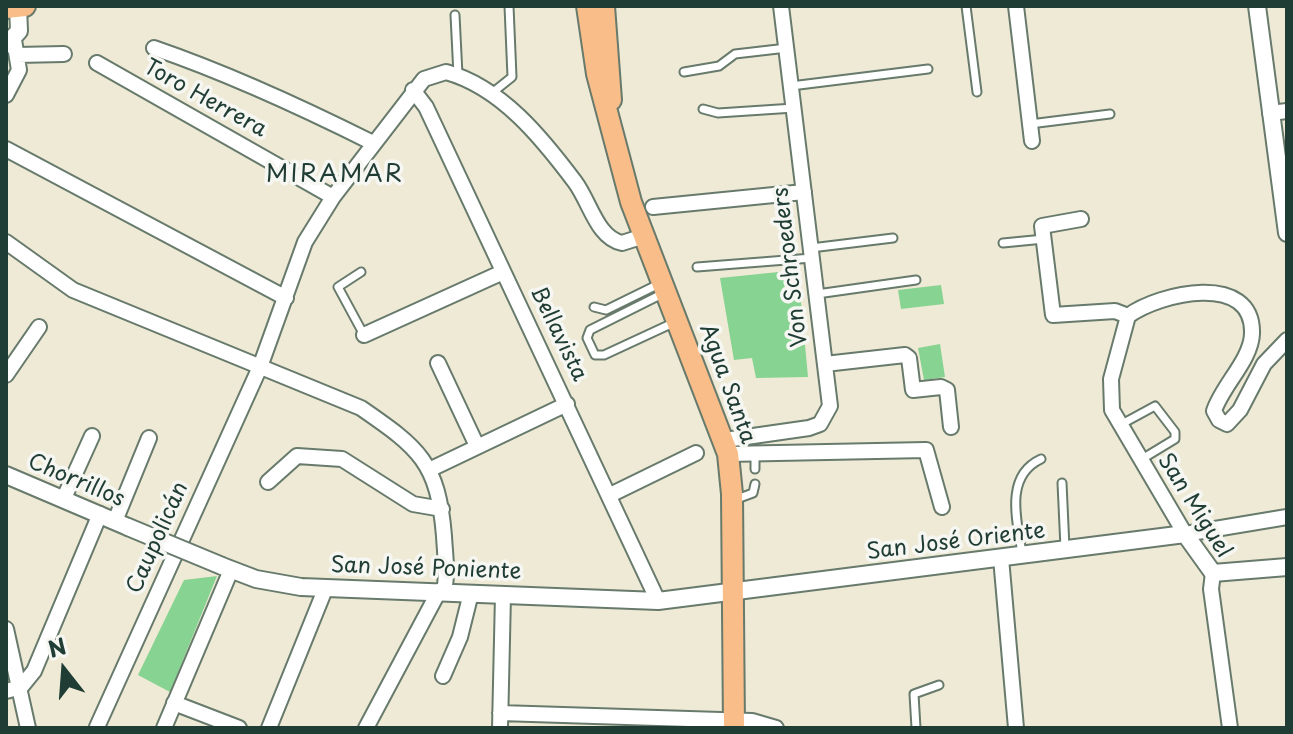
<!DOCTYPE html>
<html>
<head>
<meta charset="utf-8">
<style>
  body { margin:0 }
  #map { position:relative; width:1293px; height:734px; overflow:hidden; background:#eeead5; font-family:"Playpen Sans",sans-serif }
  canvas { display:block }
  .frame { position:absolute; inset:0; border:8px solid #1f3d34; pointer-events:none }
  .north { position:absolute; left:24px; top:630px; width:80px; height:80px; -webkit-text-stroke:6px #f6f6f2; paint-order:stroke; rotate:343deg; font-size:22px; font-weight:700; line-height:32px; text-align:center; color:#1f3d34 }
  .north::after { content:''; display:block; margin:auto; width:28px; height:36px; background:#1f3d34; clip-path:polygon(50% 0,100% 100%,50% 72%,0 100%) }
</style>
</head>
<body>
<div id="map">
<canvas width="1293" height="734"></canvas>
<div class="frame"></div>
<div class="north">N</div>
</div>
<script>
const g = document.querySelector('canvas').getContext('2d');
g.lineJoin = 'round';
function fill(path, color) { g.fillStyle = color; g.fill(path, 'evenodd'); }
function strokePath(path, color, width, dash) { g.strokeStyle = color; g.lineWidth = width; g.lineCap = dash ? 'butt' : 'round'; g.setLineDash(dash || []); g.stroke(path); }
function label(font, color, halo, rows, align = 'center') {
  g.font = font + ' "Playpen Sans",sans-serif'; g.lineWidth = 7; g.setLineDash([]); g.textBaseline = 'middle'; g.strokeStyle = halo; g.fillStyle = color; for (const [text, x, y, turn = 0] of rows) {
    g.save(); g.translate(x, y); g.rotate((+turn || 0) * Math.PI / 180); g.textAlign = isNaN(turn) ? turn : align; if (halo) g.strokeText(text, 0, 0); g.fillText(text, 0, 0); g.restore();
  }
}
fill(new Path2D(`
  M798,270L808,377L756,378L752,358L734,360L720,278Z
  M941,285L944,304L901,309L898,290Z
  M940,344L945,377L924,380L918,348Z
  M217,576L170,692L138,675L184,580Z`), '#87d391');
const service = new Path2D(`
  M966,6L977,92
  M455,15L458,75
  M684,72L719,66L735,54L787,48
  M791,86L928,69
  M492,93L512,77L509,6
  M703,109L718,113L794,108
  M1030,124L1110,114
  M1003,243L1044,239
  M811,248L893,238
  M697,267L812,258
  M361,272L338,287L364,335
  M664,293L590,330L587,338L595,355H604L673,323
  M817,294L916,280
  M594,307L606,310L661,283
  M1120,425L1155,406L1175,432V439L1142,459
  M755,452V469
  M1062,483L1065,548
  M734,500L753,493L755,484
  M1022,553C1017,521 1004,476 1041,459
  M916,728L914,694L939,685`);
const minor = new Path2D(`
  M1016,6L1032,141
  M154,48C230,74 301,107 373,143
  M17,55L64,54
  M97,63L333,197
  M413,90L426,107L658,601
  M6,95L19,70L14,40
  M1270,113L1287,111
  M6,149L286,298
  M653,207L804,192
  M1081,219L1042,226L1053,315L1115,311L1128,316
  M6,242L73,290L361,408C419,448 438,462 444,536C445,555 448,573 444,591
  M1128,316C1159,293 1254,271 1252,334C1251,360 1222,386 1214,411L1219,420L1227,424L1240,410L1264,364L1287,340
  M1128,316L1111,379L1112,410L1185,534L1287,517
  M364,335L503,272
  M438,363L477,446
  M825,364L905,355L909,358L913,390L941,387L947,390L951,427
  M6,375L39,327
  M725,440L809,428L820,424L830,406L781,6
  M728,454L926,450L942,507
  M431,469L567,404
  M268,482L297,456L342,459L413,504L442,509
  M610,495L696,453
  M64,498L92,436
  M115,521L149,438
  M1001,558L1016,728
  M1213,573L1211,589L1230,728
  M6,629L28,728
  M443,676L460,637L471,593
  M6,691L21,687L34,671L100,514
  M174,703L239,728
  M500,713L752,721L776,728
  M97,727L260,367L305,242L333,197L424,79L446,72C501,87 542,138 575,182C590,202 597,238 622,243L644,236
  M164,728L231,570
  M269,728L326,587
  M366,728L439,591
  M500,728L503,595`);
const tertiary = new Path2D(`
  M1257,6L1287,233
  M6,45L19,31L18,7
  M6,475L128,527
  M222,566L256,579L301,587L658,601L1185,534L1213,573L1287,567`);
const primary = new Path2D(`
  M587,6L597,74L631,202L728,454L732,494L734,728
  M604,6L611,100
  M6,8L25,6`);
strokePath(service, '#677a6c', 11);
strokePath(minor, '#677a6c', 18);
strokePath(tertiary, '#677a6c', 20);
strokePath(primary, '#677a6c', 24);
strokePath(service, '#fff', 7);
strokePath(minor, '#fff', 14);
strokePath(tertiary, '#fff', 16);
strokePath(primary, '#f9bd89', 20);
const tertiaryBridge = new Path2D(`
  M128,527L222,566`);
strokePath(tertiaryBridge, '#677a6c', 20, []);
strokePath(tertiaryBridge, '#fff', 16);
label('22px', '#1f3d34', '#f6f6f2', [
  ["Toro Herrera",205,99,29],
  ["Von Schroeders",791,267,-97],
  ["Bellavista",558,334,64],
  ["Agua Santa",727,384,70],
  ["Chorrillos",76,481,23],
  ["San Miguel",1194,506,58],
  ["Caupolicán",158,538,-66],
  ["San José Oriente",956,542,-7],
  ["San José Poniente",426,569,2]
]);
g.letterSpacing = '2px';
label('24px', '#1f3d34', '#f6f6f2', [
  ["MIRAMAR",335,175]
]);
g.letterSpacing = '0px';
</script>
</body>
</html>
